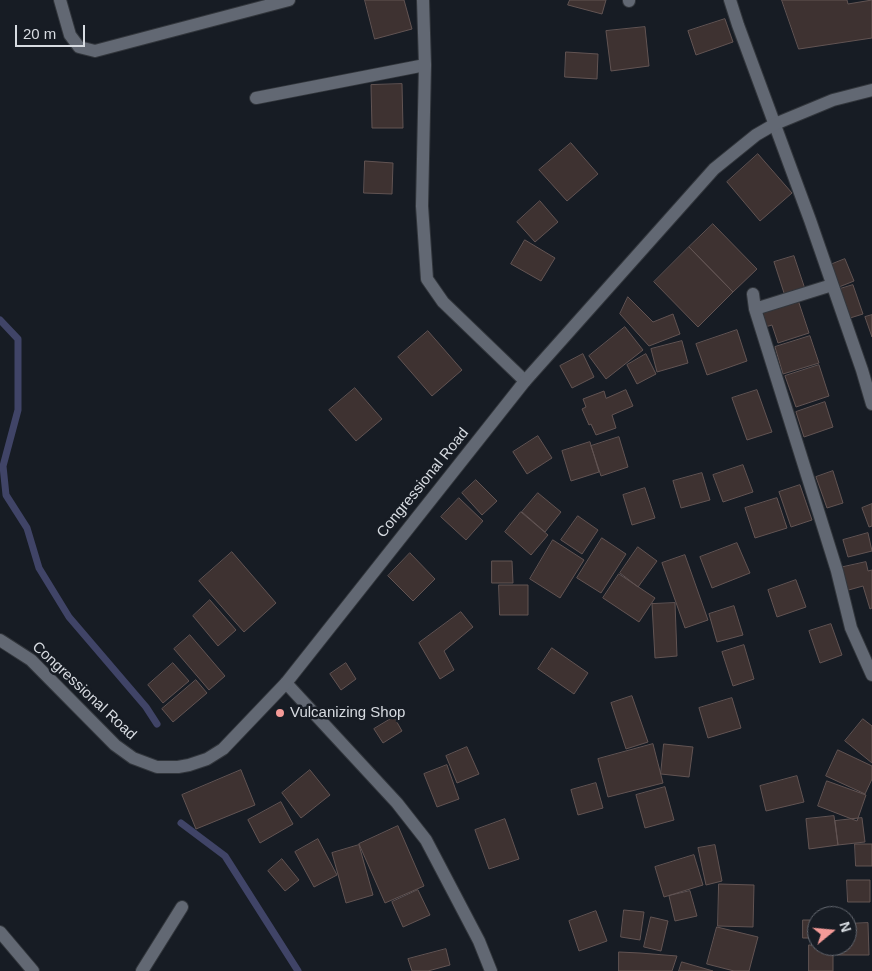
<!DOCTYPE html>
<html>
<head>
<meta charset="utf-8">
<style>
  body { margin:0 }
  #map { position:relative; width:872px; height:971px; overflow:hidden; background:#171c24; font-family:Arial,sans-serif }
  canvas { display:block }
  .north { position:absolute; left:807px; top:906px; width:50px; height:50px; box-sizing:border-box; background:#171c24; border:1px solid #646870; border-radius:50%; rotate:73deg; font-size:14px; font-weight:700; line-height:20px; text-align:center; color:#d7dbe1 }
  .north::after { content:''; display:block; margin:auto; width:18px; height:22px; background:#f59b98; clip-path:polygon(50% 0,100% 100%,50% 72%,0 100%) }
  .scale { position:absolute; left:15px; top:25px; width:70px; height:22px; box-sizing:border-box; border:2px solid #d7dbe1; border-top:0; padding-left:6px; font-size:15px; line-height:18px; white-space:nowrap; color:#d7dbe1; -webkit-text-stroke:4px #171c24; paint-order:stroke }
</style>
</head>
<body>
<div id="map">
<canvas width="872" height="971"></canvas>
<div class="north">N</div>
<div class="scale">20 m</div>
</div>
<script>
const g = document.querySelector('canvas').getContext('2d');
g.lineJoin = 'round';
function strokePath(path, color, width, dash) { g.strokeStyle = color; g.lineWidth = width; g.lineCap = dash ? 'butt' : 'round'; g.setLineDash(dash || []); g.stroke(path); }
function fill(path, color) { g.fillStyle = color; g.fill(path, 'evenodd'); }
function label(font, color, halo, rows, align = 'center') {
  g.font = font + ' Arial,sans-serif'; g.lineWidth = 5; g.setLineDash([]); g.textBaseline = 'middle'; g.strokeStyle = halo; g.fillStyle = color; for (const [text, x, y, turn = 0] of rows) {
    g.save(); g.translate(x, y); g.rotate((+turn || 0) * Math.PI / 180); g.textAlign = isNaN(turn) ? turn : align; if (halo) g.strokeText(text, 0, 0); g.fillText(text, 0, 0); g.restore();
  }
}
strokePath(new Path2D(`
  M0,320L18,339V410L3,466L6,495L27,528L39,568L69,617L146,707L157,724
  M181,823L225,856L298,971`), '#404467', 7);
const building = new Path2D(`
  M365,0H404L412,29L375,39Z
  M570,0H606L602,14L568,5Z
  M782,0H847L848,4L872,0V38L799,49Z
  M725,19L733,42L696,55L688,31Z
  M645,27L649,66L611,71L606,31Z
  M566,52L598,54L597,79L565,77Z
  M402,84L403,128H372L371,85Z
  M571,143L598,174L567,201L539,170Z
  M758,154L792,193L760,221L727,182Z
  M365,161L393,163L392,194L364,193Z
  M540,201L558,222L535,242L517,222Z
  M713,224L757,269L733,292L689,247Z
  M525,240L555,258L541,281L511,264Z
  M689,247L733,292L698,327L654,282Z
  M794,256L805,289L785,296L774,262Z
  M845,259L854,281L839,287L830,265Z
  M853,285L863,314L850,318L840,289Z
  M628,297L653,322L673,314L680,334L649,346L620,314Z
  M798,300L809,333L778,343L772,325L765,327L760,312Z
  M872,315V337L865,317Z
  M625,327L643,350L606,379L589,356Z
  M737,330L747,361L707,375L696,344Z
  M428,331L462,370L432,396L398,357Z
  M810,336L819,363L783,374L775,347Z
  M682,341L688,363L657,372L651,349Z
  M583,354L594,377L572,388L560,366Z
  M646,354L656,374L637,384L627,365Z
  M819,365L829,396L796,407L785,376Z
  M355,388L382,419L356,441L329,410Z
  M626,390L633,406L612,415L616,428L596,435L591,424L589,425L582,409L586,407L583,399L604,391L606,398Z
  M757,390L772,432L747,440L732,398Z
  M825,402L833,427L804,437L796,412Z
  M538,436L552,458L527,474L513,452Z
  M619,437L628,467L601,476L591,446Z
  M590,442L599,472L571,481L562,451Z
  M743,465L753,492L723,502L713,475Z
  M833,471L843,503L827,508L816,477Z
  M702,473L710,500L681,508L673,481Z
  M476,480L497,501L482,515L462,493Z
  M800,485L812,520L791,527L779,492Z
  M645,488L655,518L632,525L623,495Z
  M538,493L561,512L545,532L522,512Z
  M459,498L483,521L466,540L441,517Z
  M777,498L787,528L755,538L745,508Z
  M872,504V526L869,527L862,508Z
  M521,512L548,535L531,555L505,532Z
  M578,516L598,530L582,554L561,540Z
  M868,533L872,551L848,557L843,540Z
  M602,538L626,554L601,593L577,578Z
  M553,540L584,560L560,598L530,579Z
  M737,543L750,573L712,588L700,557Z
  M638,547L657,561L638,587L620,573Z
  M232,552L276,603L244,632L199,581Z
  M410,553L435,579L413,601L388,576Z
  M685,555L708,620L685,628L662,563Z
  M492,561H512L513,583H492Z
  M866,562L868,571L872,570V608L870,609L863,586L845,591L839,568Z
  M619,574L655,598L639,622L603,598Z
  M796,580L806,607L777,617L768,590Z
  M499,585H528V615H500Z
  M210,600L236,630L218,646L193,616Z
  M675,603L677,656L655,658L652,604Z
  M734,606L743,635L717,642L709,614Z
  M461,612L473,627L444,651L454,670L440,679L419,643Z
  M831,624L842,655L820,663L809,631Z
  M190,635L225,676L209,690L174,649Z
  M744,645L754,679L733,686L722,652Z
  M552,648L588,673L574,694L538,669Z
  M173,663L189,681L163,703L148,685Z
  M346,663L356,679L341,690L330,674Z
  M196,680L207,693L173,722L162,709Z
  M632,696L648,742L626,749L611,703Z
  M732,698L741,728L708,738L699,708Z
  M394,717L402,731L383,743L374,729Z
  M863,719L872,726V763L845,741Z
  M653,744L663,783L608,797L598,759Z
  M664,744L693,747L689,777L661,774Z
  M467,747L479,774L457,783L446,756Z
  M838,750L872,766V779L865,794L826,776Z
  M447,765L459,799L437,807L424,774Z
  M241,770L255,805L196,829L182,795Z
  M310,770L330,795L301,818L282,793Z
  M797,776L804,802L766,811L760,786Z
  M827,781L866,795L857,821L818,806Z
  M596,783L603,808L578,815L571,790Z
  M665,787L674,820L645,828L636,795Z
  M281,802L293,824L260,843L248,820Z
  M834,816L838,845L809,849L806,819Z
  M862,818L865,842L838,845L835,821Z
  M505,819L519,859L489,869L475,830Z
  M398,826L424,886L385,903L359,844Z
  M318,839L337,875L314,887L295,852Z
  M855,844H872V866H856Z
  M359,845L373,895L346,903L332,853Z
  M715,845L722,881L706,885L698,848Z
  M694,855L703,885L664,897L655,867Z
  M282,859L299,880L285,891L268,871Z
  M847,880H870V902H848Z
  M719,884L754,885L753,927L718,926Z
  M418,890L430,915L403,927L392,902Z
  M690,891L697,916L675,921L669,896Z
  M624,910L644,912L640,940L621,937Z
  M596,911L607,941L579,951L569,921Z
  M651,917L668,921L661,951L644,947Z
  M803,920H817V938H803Z
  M868,923L869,955H837V946H847V924Z
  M717,927L758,937L749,971H734L707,964Z
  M809,945L833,946V971H809Z
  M446,949L450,965L428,971H412L408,959Z
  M619,952L640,953L677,956L672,971H619Z
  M682,962L713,971H679Z`);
fill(building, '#3e3231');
strokePath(building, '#625453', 1);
const lane = new Path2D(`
  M256,98L425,65`);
const street = new Path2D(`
  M60,0L70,35L79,47L95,51L289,0
  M423,0L425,65L422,206L427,279L443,302L525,381
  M730,0L738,25L810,220L862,370L872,404
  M629,1V0
  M753,294L755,309L837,571L851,628L872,675
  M755,309L832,285
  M286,683L397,803L426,840L479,941L491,971
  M0,932L33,971
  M142,971L182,907`);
const secondary = new Path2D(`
  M0,640L31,660L115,745L133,758L157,767H178L189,765L207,759L223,749L286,683L525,381L714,169L756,135L775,124L833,100L872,90`);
strokePath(lane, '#32363c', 14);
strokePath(street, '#32363c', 14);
strokePath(secondary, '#32363c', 14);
strokePath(lane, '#626873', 12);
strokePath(street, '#626873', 12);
strokePath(secondary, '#626873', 12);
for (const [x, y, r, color] of [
  [280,713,5,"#f59b98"]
]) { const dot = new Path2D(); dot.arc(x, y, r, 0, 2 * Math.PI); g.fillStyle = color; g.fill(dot); strokePath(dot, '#171c24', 2); }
label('15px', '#d7dbe1', '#171c24', [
  ["Congressional Road",423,483,-51],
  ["Congressional Road",84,691,43]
]);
label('15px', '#d7dbe1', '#171c24', [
  ["Vulcanizing Shop",290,713]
], 'left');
</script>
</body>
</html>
